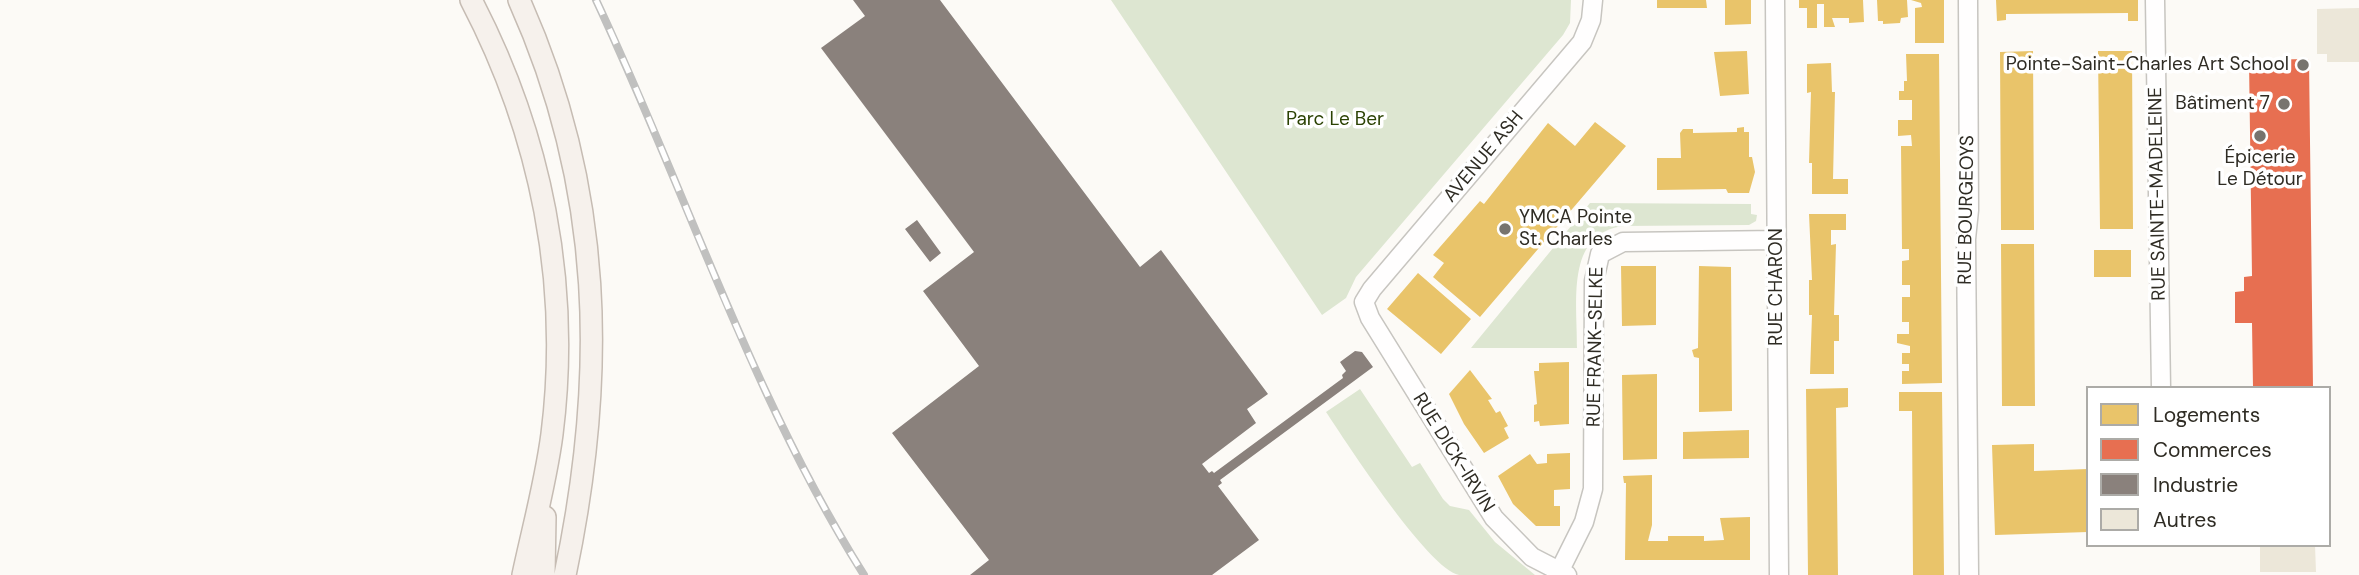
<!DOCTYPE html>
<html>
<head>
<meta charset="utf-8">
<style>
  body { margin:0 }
  #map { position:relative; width:2359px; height:575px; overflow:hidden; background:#fcfaf6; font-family:"DM Sans",sans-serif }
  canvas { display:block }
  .legend { position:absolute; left:2086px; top:386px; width:245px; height:161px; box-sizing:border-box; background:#fff; border:2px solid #acaba7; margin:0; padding:9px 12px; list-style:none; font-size:21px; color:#2f2c24 }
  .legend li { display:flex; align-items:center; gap:14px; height:35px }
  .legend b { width:35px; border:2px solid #acaba7 }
</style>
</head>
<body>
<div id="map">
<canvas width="2359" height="575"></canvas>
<ul class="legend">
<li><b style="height:19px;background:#e9c46a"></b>Logements</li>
<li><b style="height:19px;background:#e76f51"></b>Commerces</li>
<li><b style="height:19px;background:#8a817c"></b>Industrie</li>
<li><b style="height:19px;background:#ece7d9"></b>Autres</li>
</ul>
</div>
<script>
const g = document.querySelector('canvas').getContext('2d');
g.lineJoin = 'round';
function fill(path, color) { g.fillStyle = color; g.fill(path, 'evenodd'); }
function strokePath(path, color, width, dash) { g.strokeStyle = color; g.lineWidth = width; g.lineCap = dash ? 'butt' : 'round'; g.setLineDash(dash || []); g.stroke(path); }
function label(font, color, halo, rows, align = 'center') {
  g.font = font + ' "DM Sans",sans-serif'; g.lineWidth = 7; g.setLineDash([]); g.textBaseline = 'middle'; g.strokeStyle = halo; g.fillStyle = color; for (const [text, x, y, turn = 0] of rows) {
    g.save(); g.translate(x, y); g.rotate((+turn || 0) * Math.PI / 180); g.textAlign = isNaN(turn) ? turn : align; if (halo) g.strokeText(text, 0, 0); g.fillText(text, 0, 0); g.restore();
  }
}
fill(new Path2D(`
  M1111,0H1571L1570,23L1563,35L1356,277L1346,298L1322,315Z
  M1590,203L1751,204V214L1757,215L1756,221L1749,225L1624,226C1564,233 1578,304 1577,348H1471Z
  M1360,389L1412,467L1420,463L1443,499L1450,506L1469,510L1495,542L1535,575C1512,575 1482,575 1459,575C1428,569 1346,442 1326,412Z`), '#dde6d1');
fill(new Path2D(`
  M1657,0H1706L1707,8H1657Z
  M1725,0H1751V24L1725,25Z
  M1799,0H1863L1864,22L1849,23V18H1832L1835,27H1824V4H1817V28H1807V8H1799Z
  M1877,0H1907L1908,17L1901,18L1900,23L1883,24V21H1878Z
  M1911,0H1944V43H1915V8L1922,7L1921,3Z
  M1996,0H2138V21H2128V13L2006,14V20L1997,21Z
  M1747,51L1749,94L1720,96L1714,52Z
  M2033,51L2034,230H2001L2000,52Z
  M2098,51H2132L2133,229H2100Z
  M1906,54H1939L1942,383L1902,384V371H1909V364H1902V353H1910V346L1897,343V334H1909V322H1902V297H1910V285H1902V261L1909,260V249H1902L1901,146H1912L1911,135L1898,136V120H1912V100H1899V91H1904V81H1907Z
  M1831,63L1832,92H1835L1833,179H1848V194H1812V163H1809L1811,92L1807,93V64Z
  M1595,122L1626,146L1480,317L1433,277L1444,263L1433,255L1480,201L1484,204L1548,123L1575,146Z
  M1744,127V132H1749V157H1752L1755,172L1749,193H1728L1726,189L1657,190V158H1681L1680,133L1683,129H1693V133L1737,132V128Z
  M1809,214H1846V230H1831V245L1836,244L1834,315H1839V341H1834V374H1810L1812,315H1809V280H1812Z
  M2001,244H2034L2035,406H2002Z
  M2094,250H2131V277H2094Z
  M1621,266H1656V325L1622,326Z
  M1699,266L1731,267L1732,411L1699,412V358L1694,357L1692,350L1698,348Z
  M1418,273L1471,319L1441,354L1387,309Z
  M1569,362V424L1540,426L1539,421L1534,422V405L1537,404L1534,371H1539V363Z
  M1470,370L1492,399L1488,400L1496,413L1500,411L1508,426L1504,428L1509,438L1484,453L1464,424L1449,394Z
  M1657,374V459L1623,460L1622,375Z
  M1848,388V407L1836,408L1838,575H1808L1806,389Z
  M1899,392H1942L1944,575H1913L1912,411H1899Z
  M1749,430V458L1683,459V432Z
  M2034,444V471L2088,469V532L1995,535L1992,445Z
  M1570,453V489L1554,490V506H1560V526H1536L1513,504L1498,476L1530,454L1537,464L1547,463V454Z
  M1652,475V525L1648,541H1668V536H1704V541L1724,540L1720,518L1750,517V560H1625L1626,483H1624L1623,476Z`), '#e9c46a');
fill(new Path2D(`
  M2309,59L2313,388H2253L2252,323H2235V292L2244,291V277L2252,276L2249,60Z`), '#e76f51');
fill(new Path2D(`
  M853,0H940L1140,267L1161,250L1268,394L1247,409L1256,423L1202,464L1209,473L1212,471L1214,473L1343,378L1342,375L1346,371L1340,362L1355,351L1362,352L1373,367L1220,480L1222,483L1218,486L1259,540L1212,575H970L989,560L892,433L979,366L923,291L974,252L821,48L865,16Z
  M917,220L941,253L930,262L905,229Z`), '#8a817c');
fill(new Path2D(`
  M2359,8V62H2327V54H2317V9Z
  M2260,545H2315L2316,572H2260Z`), '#ece7d9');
const minor = new Path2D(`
  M1775,0L1779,575
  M1968,0L1969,210L1966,239L1969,575
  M2155,0L2161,388
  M1559,572L1584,522L1593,489L1594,281L1600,254L1623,242L1777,240
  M1567,575L1532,557L1494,518L1370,318L1364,302L1372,289L1582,42L1591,20L1593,0`);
const major = new Path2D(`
  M471,0C541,134 571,283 552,434C546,481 533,528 523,575
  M519,0C604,189 607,376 565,575
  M544,575L545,517`);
strokePath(minor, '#c7c5c0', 21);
strokePath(major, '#c6bcb3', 24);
strokePath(minor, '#fffefe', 18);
strokePath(major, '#f6f1ec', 21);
const rail = new Path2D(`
  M596,0C686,191 751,395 864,575`);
strokePath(rail, '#c0c0bf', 8);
strokePath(rail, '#fff', 5, [16]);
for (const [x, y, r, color] of [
  [2303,65,7,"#77746e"],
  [2284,104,7,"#77746e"],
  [2260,136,7,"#77746e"],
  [1505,229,7,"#77746e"]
]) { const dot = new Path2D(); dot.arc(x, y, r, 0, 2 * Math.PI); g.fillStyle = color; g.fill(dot); strokePath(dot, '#fff', 2.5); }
label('19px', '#2f2c24', '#fff', [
  ["Pointe-Saint-Charles Art School",2289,65],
  ["Bâtiment 7",2270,104],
  ["Épicerie",2260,158,"center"],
  ["Le Détour",2260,180,"center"],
  ["YMCA Pointe",1519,218,"left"],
  ["St. Charles",1519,240,"left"]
], 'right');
label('19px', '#2b4203', '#fff', [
  ["Parc Le Ber",1335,120]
]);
label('19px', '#2f2c24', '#fff', [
  ["AVENUE ASH",1484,157,-50],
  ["RUE SAINTE-MADELEINE",2158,194,-91],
  ["RUE BOURGEOYS",1967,210,-89],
  ["RUE CHARON",1777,287,-90],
  ["RUE FRANK-SELKE",1596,347,-89],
  ["RUE DICK-IRVIN",1453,453,58]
]);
</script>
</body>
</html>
